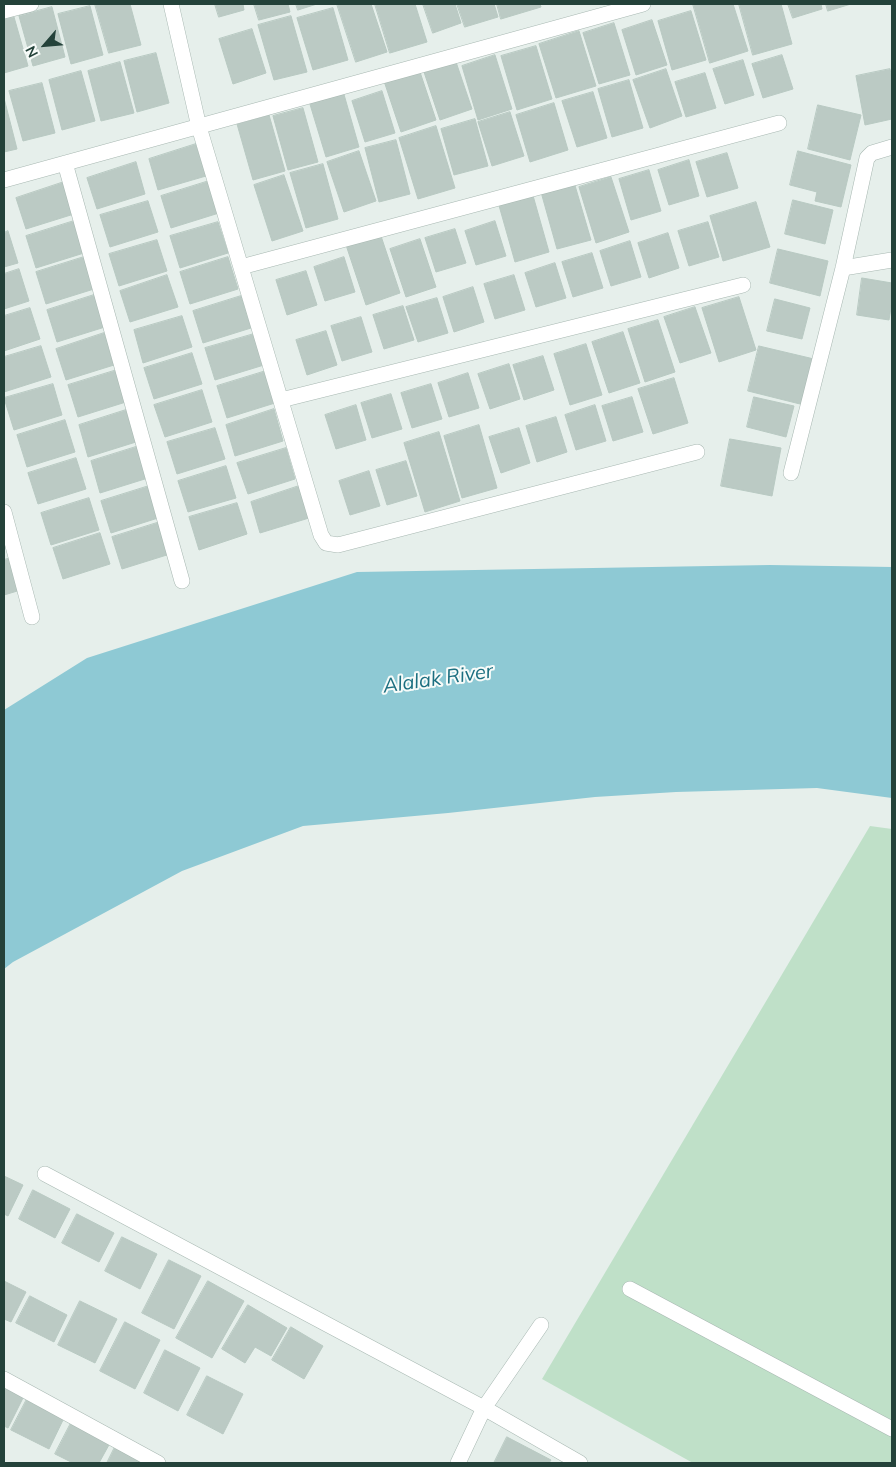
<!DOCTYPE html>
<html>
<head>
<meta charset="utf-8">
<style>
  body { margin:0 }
  #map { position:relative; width:896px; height:1467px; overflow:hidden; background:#e6efeb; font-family:Mulish,sans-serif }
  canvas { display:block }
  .frame { position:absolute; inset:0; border:5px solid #24423a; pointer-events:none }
  .north { position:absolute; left:20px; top:20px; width:50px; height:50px; -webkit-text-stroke:4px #f7fbf9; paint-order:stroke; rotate:243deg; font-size:14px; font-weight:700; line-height:20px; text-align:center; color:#24423a }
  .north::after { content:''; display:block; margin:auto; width:18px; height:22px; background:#24423a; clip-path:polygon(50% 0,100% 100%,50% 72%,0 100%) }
</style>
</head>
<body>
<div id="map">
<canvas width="896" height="1467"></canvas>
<div class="frame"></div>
<div class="north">N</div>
</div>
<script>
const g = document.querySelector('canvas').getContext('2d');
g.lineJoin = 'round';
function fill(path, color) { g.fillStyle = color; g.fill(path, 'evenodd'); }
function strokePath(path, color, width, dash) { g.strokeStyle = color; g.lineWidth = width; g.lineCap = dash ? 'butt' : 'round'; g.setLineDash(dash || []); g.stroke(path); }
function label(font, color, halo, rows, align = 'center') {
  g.font = font + ' Mulish,sans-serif'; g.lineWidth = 4; g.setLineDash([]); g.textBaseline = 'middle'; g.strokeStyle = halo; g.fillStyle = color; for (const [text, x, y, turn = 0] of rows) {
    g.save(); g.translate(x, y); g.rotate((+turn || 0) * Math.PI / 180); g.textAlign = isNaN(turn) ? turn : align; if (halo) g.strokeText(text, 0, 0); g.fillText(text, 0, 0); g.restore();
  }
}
fill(new Path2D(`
  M870,826L892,829V1463H693L542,1379Z`), '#bfe0c8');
fill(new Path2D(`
  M770,565L892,567V798L817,788L676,792L595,797L448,813L303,826L182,871L13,962L4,969V710L87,658L357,572Z`), '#8ec9d4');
const building = new Path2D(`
  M95,4H130L141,45L109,53Z
  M215,4H243L244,10L219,17Z
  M254,4H288L290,12L259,20Z
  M296,4H317L298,10Z
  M337,4H371L387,52L356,62Z
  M375,4H415L427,42L390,53Z
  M423,4H455L461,23L433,33Z
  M457,4H494L498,17L465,27Z
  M497,4H540L541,7L501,19Z
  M693,4H733L748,51L710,63Z
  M739,4H781L792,44L753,55Z
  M788,4H821L822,9L793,18Z
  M826,4H851L828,11Z
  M90,6L103,55L71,64L58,14Z
  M52,7L65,57L33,66L19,16Z
  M333,8L348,60L313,70L297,18Z
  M691,11L706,60L672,70L658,21Z
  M291,16L307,72L274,80L258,25Z
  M14,17L28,66L4,73V19Z
  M652,20L667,65L636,75L622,30Z
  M614,23L630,75L599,84L583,33Z
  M252,29L266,73L233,84L219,39Z
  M579,31L596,86L556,98L539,44Z
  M536,46L552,99L517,110L501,56Z
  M156,53L169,103L137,112L124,61Z
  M495,55L512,109L478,120L462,66Z
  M782,55L793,89L763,98L752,64Z
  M455,59L472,109L440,120L423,69Z
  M743,60L754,95L725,104L713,69Z
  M120,62L134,113L101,121L88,71Z
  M419,69L436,120L401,132L384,81Z
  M666,69L682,116L650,128L633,80Z
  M890,69L892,79V119L865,125L856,76Z
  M81,71L95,121L62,130L49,80Z
  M705,73L716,108L686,117L675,82Z
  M629,80L643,128L612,137L598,89Z
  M42,83L55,133L23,141L9,91Z
  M343,91L359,147L326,157L309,101Z
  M382,91L395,133L365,142L352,101Z
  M593,92L607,138L577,147L562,101Z
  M4,98L17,149L4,152Z
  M554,103L568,150L530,162L516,115Z
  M818,105L861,115L850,160L808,149Z
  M303,108L318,162L288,170L273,116Z
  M510,112L524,156L492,166L478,122Z
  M269,115L285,171L253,180L237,124Z
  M475,119L488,166L454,175L441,129Z
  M436,126L455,188L418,199L399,138Z
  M396,140L410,194L379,202L365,148Z
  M196,144L206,176L158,190L149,159Z
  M359,151L376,201L344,212L327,162Z
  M798,151L851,165L841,207L815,201L817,192L790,185Z
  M727,153L738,188L707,197L696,162Z
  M689,160L699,196L669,205L658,170Z
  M136,162L145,194L97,209L87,178Z
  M323,164L338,219L306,228L290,173Z
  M649,170L661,211L631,220L619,179Z
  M284,175L303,231L272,241L254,185Z
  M611,177L629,232L596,243L579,187Z
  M209,181L219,213L171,228L161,196Z
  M64,182L74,214L26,229L16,198Z
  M574,182L591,240L557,249L541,192Z
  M532,192L549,252L515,262L498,202Z
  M793,200L833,210L825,244L785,234Z
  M148,201L158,232L110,247L100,215Z
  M756,202L770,247L723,261L710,216Z
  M74,221L84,253L36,268L26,236Z
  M495,221L506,256L476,265L465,231Z
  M218,222L228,253L180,268L170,236Z
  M708,222L719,257L689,266L678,231Z
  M455,229L466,263L436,272L425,238Z
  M8,231L18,263L4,267V233Z
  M380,233L400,293L366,305L346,245Z
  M668,233L679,268L649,278L638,243Z
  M420,239L436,287L406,297L390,249Z
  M157,240L167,271L119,286L109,254Z
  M630,241L641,277L611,286L600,251Z
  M778,249L828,261L820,296L770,283Z
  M592,253L603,288L573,297L562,262Z
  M84,257L94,289L46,304L36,272Z
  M228,257L238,289L190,304L180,272Z
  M344,257L355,292L325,301L314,267Z
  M555,263L566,298L536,307L525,273Z
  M19,269L29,301L4,309V274Z
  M306,271L317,305L287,315L276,280Z
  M167,275L178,307L130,322L120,291Z
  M514,275L525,310L495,319L484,284Z
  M862,278L892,283V302L889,320L857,315Z
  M473,287L484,322L454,332L443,297Z
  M94,295L105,327L57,342L47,310Z
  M241,296L251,328L203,343L193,311Z
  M739,297L756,350L719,362L702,308Z
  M437,298L448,333L418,342L406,307Z
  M775,299L810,308L802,339L767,331Z
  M403,306L414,340L384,349L373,315Z
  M695,307L711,353L680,363L664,317Z
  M30,308L40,339L4,351V316Z
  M182,316L192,347L143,363L134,330Z
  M361,317L372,352L342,361L331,326Z
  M658,320L675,372L645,382L628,329Z
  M326,331L337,365L307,375L296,340Z
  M623,332L640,383L609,393L592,342Z
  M104,333L114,365L66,380L56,349Z
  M254,334L264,365L215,380L205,348Z
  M586,344L602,395L570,405L554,354Z
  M41,346L51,377L4,392V357Z
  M759,346L814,359L804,405L748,391Z
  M192,353L202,384L154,399L144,368Z
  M543,356L554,390L524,400L513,365Z
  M509,364L520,399L490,409L478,374Z
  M117,370L126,402L78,417L68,385Z
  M266,371L275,403L227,418L217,386Z
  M468,373L479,408L449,417L438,383Z
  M674,378L688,423L653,434L638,389Z
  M53,384L62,415L14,430L4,398Z
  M431,384L442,419L412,428L401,393Z
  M202,390L212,422L165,437L154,405Z
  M391,394L402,429L372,438L361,403Z
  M632,397L643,432L613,441L602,406Z
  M754,397L794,406L786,437L747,427Z
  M356,405L366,440L336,449L325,415Z
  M595,405L606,441L576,450L565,415Z
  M274,409L283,441L235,456L226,425Z
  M126,410L136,442L88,457L79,425Z
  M556,417L567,452L537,462L526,426Z
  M65,420L75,452L27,467L17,435Z
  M479,425L497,488L462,498L444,436Z
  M215,428L225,459L177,474L167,442Z
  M519,428L530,463L501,473L489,437Z
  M439,432L460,501L425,512L404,443Z
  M730,439L781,448L772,496L721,486Z
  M139,446L148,478L100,493L91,461Z
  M286,448L295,479L248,494L237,463Z
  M76,458L86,489L38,504L28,473Z
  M406,461L417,496L387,505L376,470Z
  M226,466L236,498L188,512L178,481Z
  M369,471L380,506L350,515L339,481Z
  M149,486L158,518L111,533L101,501Z
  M299,486L309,518L260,533L251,502Z
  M89,498L99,530L51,545L41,513Z
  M237,503L247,534L199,550L189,517Z
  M160,522L170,554L122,569L112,537Z
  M100,533L110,564L63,579L53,548Z
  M14,557L24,589L4,595V560Z
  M4,1176L23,1185L8,1216L4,1214Z
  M33,1190L70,1209L55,1238L19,1219Z
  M77,1214L114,1233L99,1262L62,1243Z
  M122,1237L157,1254L140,1289L105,1271Z
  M169,1260L201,1276L174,1329L142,1313Z
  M4,1281L26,1292L11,1322L4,1319Z
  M208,1281L244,1301L212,1358L176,1338Z
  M30,1296L67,1315L54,1342L16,1323Z
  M80,1301L117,1319L95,1363L58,1345Z
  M248,1305L287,1328L271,1356L255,1347L245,1363L222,1349Z
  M125,1322L160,1340L135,1389L100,1371Z
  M291,1327L323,1346L304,1379L272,1360Z
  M165,1350L200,1368L178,1411L144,1393Z
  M207,1376L243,1394L223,1434L187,1415Z
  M4,1386L24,1396L8,1428L4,1426Z
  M27,1399L64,1418L49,1449L11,1430Z
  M71,1423L110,1443L99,1463H73L55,1454Z
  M507,1437L551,1460L549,1463H494Z
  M115,1447L147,1463H107Z`);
fill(building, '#bbcac4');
strokePath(building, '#b8c9c2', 1);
const minor = new Path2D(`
  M171,4L199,127L321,535L326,543L338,545L697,452
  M4,11L31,4
  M65,163L182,581
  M4,180L643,4
  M241,267L779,123
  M843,268L892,260
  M281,400L743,285
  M791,473L843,268L867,158L872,153L892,147
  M4,512L32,617
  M45,1174L484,1408L580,1463
  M630,1289L892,1429
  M4,1379L158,1463
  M458,1463L484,1408L541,1325`);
strokePath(minor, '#a8b8b2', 16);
strokePath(minor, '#fff', 15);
label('italic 20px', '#1c6f80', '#f7fbf9', [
  ["Alalak River",438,679,-8]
]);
</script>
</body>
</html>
